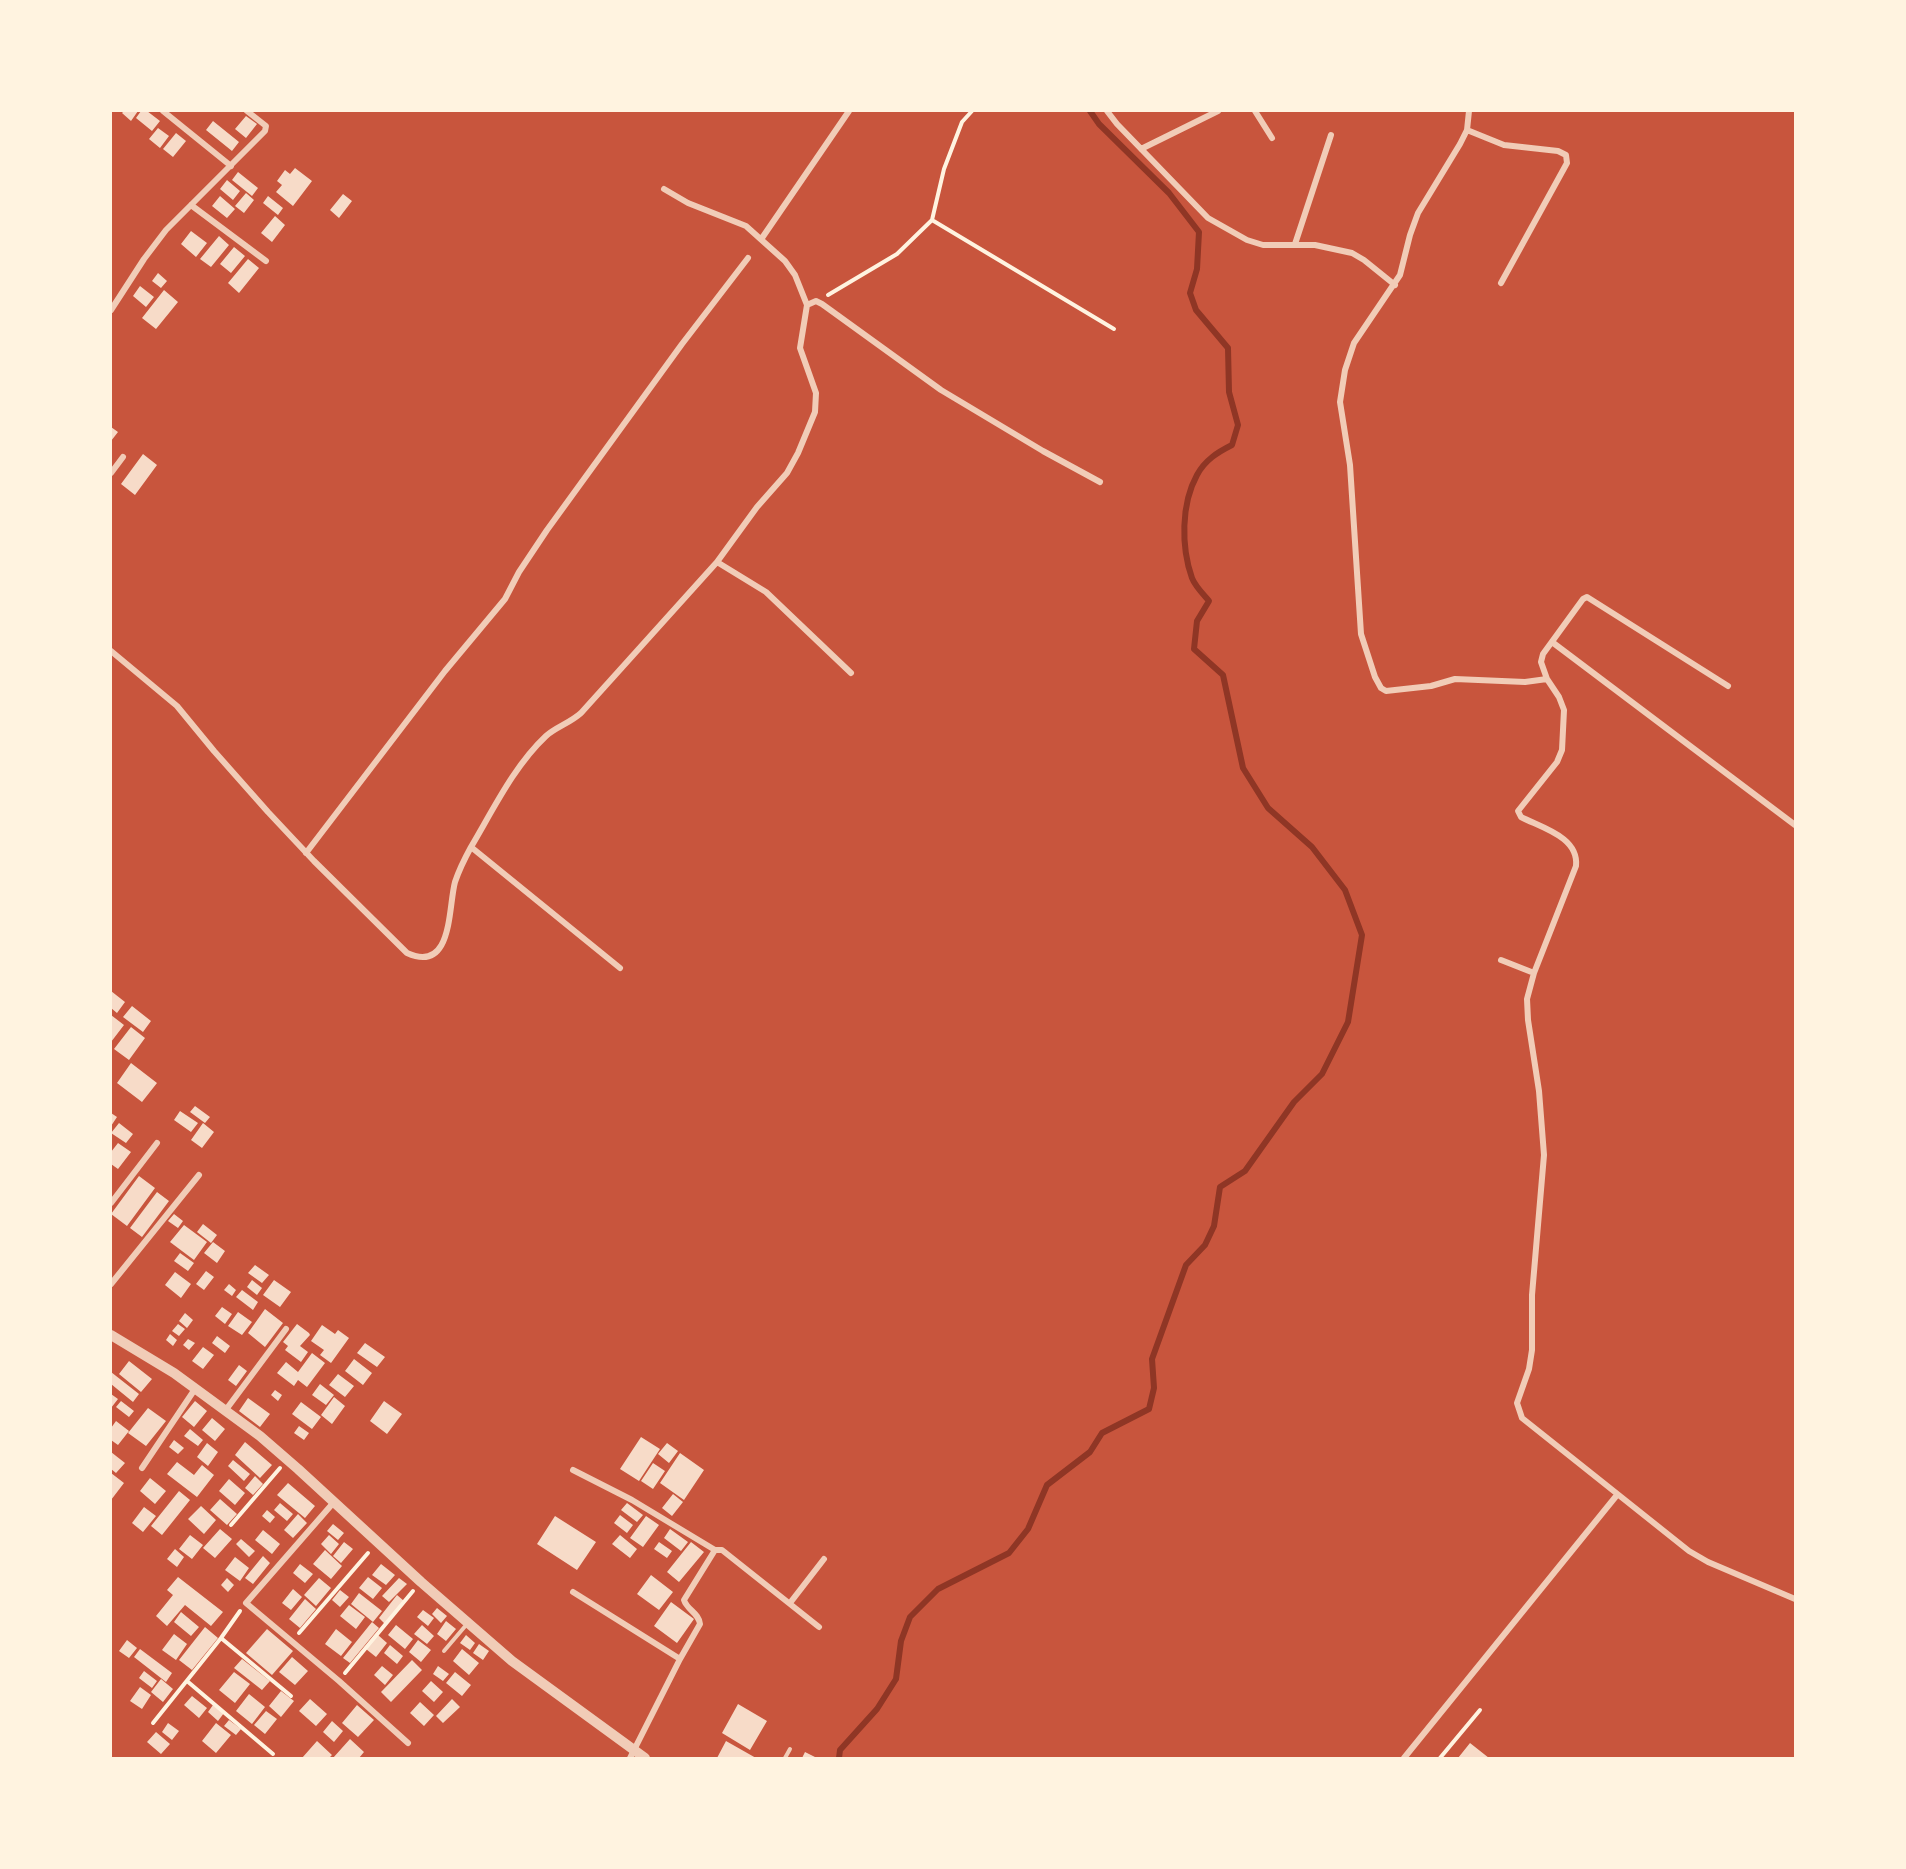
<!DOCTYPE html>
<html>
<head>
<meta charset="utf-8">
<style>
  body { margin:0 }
  #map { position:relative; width:1906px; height:1869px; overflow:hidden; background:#c8553d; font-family:"Fira Sans",sans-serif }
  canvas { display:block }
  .frame { position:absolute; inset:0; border:112px solid #fff3e0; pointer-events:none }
</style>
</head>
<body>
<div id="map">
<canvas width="1906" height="1869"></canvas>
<div class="frame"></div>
</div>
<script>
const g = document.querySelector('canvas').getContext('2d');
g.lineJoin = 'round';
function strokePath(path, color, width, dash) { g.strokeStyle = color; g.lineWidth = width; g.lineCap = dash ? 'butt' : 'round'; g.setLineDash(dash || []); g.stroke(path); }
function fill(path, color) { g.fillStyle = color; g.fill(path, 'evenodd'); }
strokePath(new Path2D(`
  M839,1758L840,1750L877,1709L896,1679L901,1641L910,1617L938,1589L1009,1553L1028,1529L1047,1485L1090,1452L1102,1433L1149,1409L1154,1388L1152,1359L1186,1265L1205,1245L1214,1226L1220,1187L1245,1171L1294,1102L1322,1074L1348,1022L1362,935L1345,890L1312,847L1268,808L1243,768L1223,675L1194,649L1197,621L1209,601C1203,594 1195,586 1192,578C1181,547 1181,504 1197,475C1205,460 1218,452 1232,445L1238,425L1229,392L1228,348L1196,310L1190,293L1197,269L1199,232L1169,193L1099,124L1090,111`), '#8f3625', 6);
fill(new Path2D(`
  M124,111H138L131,121L122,113Z
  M141,111H147L160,121L152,131L136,118Z
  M246,116L257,124L246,138L235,129Z
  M213,121L239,142L232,151L206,130Z
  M158,128L169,136L160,148L149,139Z
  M176,133L186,141L173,157L163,149Z
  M295,168L312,181L293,206L276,192L282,185L277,181L285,170L290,174Z
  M238,172L258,188L252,196L232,180Z
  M227,180L240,191L233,200L220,189Z
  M246,193L254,200L244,213L235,206Z
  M343,194L352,201L339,218L330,210Z
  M220,196L235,209L227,218L212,206Z
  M268,196L283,208L278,215L263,203Z
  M275,216L285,225L272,242L261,233Z
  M191,231L207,243L196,257L181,244Z
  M219,236L229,245L211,267L200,259Z
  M234,247L245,256L231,273L220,264Z
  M248,259L259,268L239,293L228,283Z
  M158,273L167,281L161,288L152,281Z
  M140,286L154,297L146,307L133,296Z
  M164,290L178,302L156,329L142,318Z
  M111,427L118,432L111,441Z
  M143,454L157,465L135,495L121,484Z
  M111,991L125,1002L117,1013L111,1008Z
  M132,1006L151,1021L143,1032L123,1017Z
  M111,1015L124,1025L111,1042Z
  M131,1027L145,1038L129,1060L114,1049Z
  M131,1063L157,1083L142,1102L117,1083Z
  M195,1106L210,1117L205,1123L190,1112Z
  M180,1111L198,1123L191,1132L174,1120Z
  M111,1113L117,1117L111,1126Z
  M119,1123L133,1134L126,1143L111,1133Z
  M203,1123L214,1132L202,1148L191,1140Z
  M118,1143L131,1152L118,1169L111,1164V1152Z
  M139,1176L155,1188L127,1226L111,1214Z
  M157,1192L169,1201L142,1237L130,1228Z
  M174,1214L183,1221L178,1228L168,1221Z
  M203,1224L217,1235L211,1243L197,1232Z
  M184,1225L207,1242L194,1260L170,1242Z
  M213,1242L225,1251L217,1263L204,1253Z
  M180,1253L194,1263L188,1271L174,1261Z
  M255,1265L269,1275L262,1283L248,1273Z
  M206,1271L214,1277L204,1290L196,1284Z
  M175,1272L191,1284L181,1298L165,1285Z
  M252,1280L262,1288L257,1295L247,1287Z
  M274,1280L291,1292L280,1307L263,1295Z
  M229,1284L236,1290L232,1296L224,1290Z
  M242,1290L258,1302L253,1310L236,1297Z
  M222,1307L232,1314L225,1324L215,1316Z
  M265,1309L283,1323L265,1347L248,1333Z
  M238,1312L252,1322L242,1335L228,1326Z
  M185,1313L193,1320L187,1328L179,1321Z
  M178,1324L185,1329L179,1336L172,1331Z
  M297,1324L309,1333L310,1335L300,1346L308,1352L301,1362L285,1350L288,1346L283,1342Z
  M322,1325L335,1334L338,1330L349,1338L331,1363L320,1355L324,1350L311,1341Z
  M170,1334L177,1340L173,1346L166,1340Z
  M217,1336L230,1346L225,1353L212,1343Z
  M188,1339L195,1343L189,1350L183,1345Z
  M365,1343L385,1357L377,1367L357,1353Z
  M203,1347L214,1355L203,1369L192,1361Z
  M312,1353L325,1363L307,1387L298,1380L294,1386L277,1373L286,1362L298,1372Z
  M354,1359L372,1373L363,1385L345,1371Z
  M129,1361L152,1379L141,1392L119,1374Z
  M239,1365L247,1371L236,1386L228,1380Z
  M111,1372L139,1394L133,1402L111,1384Z
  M338,1374L354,1386L345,1397L329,1385Z
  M320,1384L334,1395L326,1405L312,1395Z
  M275,1390L282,1395L278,1401L271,1395Z
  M111,1394L118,1399L111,1408Z
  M334,1397L345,1406L332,1424L321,1415Z
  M248,1398L270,1414L260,1427L239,1411Z
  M121,1401L134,1411L129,1417L116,1407Z
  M195,1401L207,1411L194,1427L182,1417Z
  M384,1401L402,1414L387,1434L370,1421Z
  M301,1402L321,1417L312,1429L292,1414Z
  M148,1408L166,1421L146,1446L128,1433Z
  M212,1418L225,1429L215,1441L202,1430Z
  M116,1421L129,1431L118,1445L111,1440V1428Z
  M299,1426L309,1433L304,1440L294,1433Z
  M190,1429L203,1440L198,1446L184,1436Z
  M641,1437L660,1449L639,1481L620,1469Z
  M174,1440L184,1448L178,1454L169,1447Z
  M245,1442L272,1465L260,1478L235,1455Z
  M207,1443L218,1452L208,1466L197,1457Z
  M667,1443L678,1451L669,1463L658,1454Z
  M111,1452L125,1463L116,1473L111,1469Z
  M680,1453L704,1470L684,1500L660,1483Z
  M233,1460L250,1474L244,1481L228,1466Z
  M177,1462L194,1475L202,1465L214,1475L197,1497L167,1474Z
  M653,1463L665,1471L653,1489L641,1481Z
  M111,1473L124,1483L111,1500Z
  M255,1476L263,1484L253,1495L245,1488Z
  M150,1478L166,1491L155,1504L140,1491Z
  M229,1479L245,1493L235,1505L219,1491Z
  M288,1483L315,1506L305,1518L277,1495Z
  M179,1491L190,1500L162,1535L151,1526Z
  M673,1494L683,1502L672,1516L662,1508Z
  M220,1499L237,1514L227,1525L210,1510Z
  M280,1503L293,1514L287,1521L274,1510Z
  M627,1503L643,1515L637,1522L621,1510Z
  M201,1506L216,1520L204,1534L188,1519Z
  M144,1507L156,1516L143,1532L132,1523Z
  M267,1510L275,1517L270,1523L262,1516Z
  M298,1514L307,1523L293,1538L284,1530Z
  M620,1515L633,1525L627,1533L614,1523Z
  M555,1516L596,1542L577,1570L537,1544Z
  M646,1516L659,1525L643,1547L630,1538Z
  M333,1524L344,1533L338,1540L327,1531Z
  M220,1529L232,1539L215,1558L203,1548Z
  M670,1529L688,1542L681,1551L664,1538Z
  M263,1530L280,1544L272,1554L255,1540Z
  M190,1535L203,1545L192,1559L179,1549Z
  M329,1535L339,1544L331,1554L321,1544Z
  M620,1535L637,1549L630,1558L612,1544Z
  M241,1539L255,1551L249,1557L236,1544Z
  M344,1542L353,1549L341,1563L333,1556Z
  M659,1542L672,1551L667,1558L654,1549Z
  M691,1542L704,1552L679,1582L667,1572Z
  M175,1549L184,1557L177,1567L167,1559Z
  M325,1550L342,1566L331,1579L313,1564Z
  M263,1556L270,1563L253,1584L245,1578Z
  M235,1557L249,1568L240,1581L225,1570Z
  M300,1564L313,1574L305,1583L293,1573Z
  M381,1564L395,1575L386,1585L372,1575Z
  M651,1575L673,1592L659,1610L637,1594Z
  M178,1577L223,1612L211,1626L185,1605L167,1626L156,1616L173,1595L167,1590Z
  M368,1577L382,1588L373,1599L359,1588Z
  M227,1578L234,1585L228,1592L221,1585Z
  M319,1578L331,1588L316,1606L304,1595Z
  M399,1578L407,1584L389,1602L382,1596Z
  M293,1589L302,1597L291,1610L282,1603Z
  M340,1590L349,1597L340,1607L332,1600Z
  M359,1593L382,1611L373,1622L351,1604Z
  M397,1595L404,1601L385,1624L379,1618Z
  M305,1599L316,1609L300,1628L289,1619Z
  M671,1602L694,1619L677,1643L654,1626Z
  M349,1605L365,1617L356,1629L340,1616Z
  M437,1608L447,1616L441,1623L432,1614Z
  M423,1610L434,1618L428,1626L417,1617Z
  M181,1612L199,1627L191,1636L174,1622Z
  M446,1621L456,1629L446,1641L437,1634Z
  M372,1622L379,1628L350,1663L343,1658Z
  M396,1625L413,1639L405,1649L388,1635Z
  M422,1625L434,1636L427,1644L414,1634Z
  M205,1627L218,1638L192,1670L179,1660Z
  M267,1629L293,1651L272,1675L246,1653Z
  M336,1629L352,1642L341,1656L325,1644Z
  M174,1634L187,1644L176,1660L162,1650Z
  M378,1635L387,1643L376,1657L366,1649Z
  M466,1635L475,1643L470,1650L460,1643Z
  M127,1640L137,1648L129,1658L119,1651Z
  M418,1640L431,1650L421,1662L409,1652Z
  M479,1644L489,1651L483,1660L473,1653Z
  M390,1645L403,1656L397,1664L384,1653Z
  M140,1649L172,1673L166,1682L134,1657Z
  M462,1649L479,1663L469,1675L453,1661Z
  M292,1657L308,1671L295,1685L279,1672Z
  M242,1659L270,1681L262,1690L234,1668Z
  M412,1660L422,1670L391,1702L381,1692Z
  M382,1666L393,1675L385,1685L374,1675Z
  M438,1666L449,1674L443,1681L433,1674Z
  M144,1671L157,1681L152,1688L139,1678Z
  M234,1672L250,1684L235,1703L219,1690Z
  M455,1672L471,1685L462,1696L446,1683Z
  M161,1679L173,1689L163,1702L151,1692Z
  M431,1681L443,1692L434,1702L422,1691Z
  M140,1687L151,1695L142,1709L130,1701Z
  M281,1691L294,1701L281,1717L269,1706Z
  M249,1694L265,1707L252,1724L236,1711Z
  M192,1696L207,1708L199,1718L184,1705Z
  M310,1699L327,1714L316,1726L299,1711Z
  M452,1699L460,1707L443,1723L436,1716Z
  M420,1702L434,1715L424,1726L410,1713Z
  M738,1704L767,1721L750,1750L722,1733Z
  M213,1705L224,1713L218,1721L208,1712Z
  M357,1705L374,1720L358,1737L342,1723Z
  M266,1711L277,1719L265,1734L254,1725Z
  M229,1720L241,1729L236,1735L224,1726Z
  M332,1721L343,1731L334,1742L323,1732Z
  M168,1723L179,1731L172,1740L162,1732Z
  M216,1723L231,1735L216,1753L202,1741Z
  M156,1732L170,1744L161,1754L147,1742Z
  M350,1739L364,1752L359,1758H333Z
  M317,1741L332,1755L329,1758H302Z
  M726,1741L756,1758H717Z
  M1470,1743L1489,1758H1458Z
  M805,1752L817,1758H802Z`), '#f7dbc8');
strokePath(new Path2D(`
  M932,220L1114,329
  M828,295L897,254L932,220L944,169L962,122L972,111
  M231,1525L280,1468
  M299,1633L368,1553
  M221,1638L291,1696
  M345,1673L413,1591
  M187,1681L273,1754
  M153,1723L221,1638L240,1611
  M1440,1758L1480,1710`), '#fff3e0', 4);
strokePath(new Path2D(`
  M444,1651L467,1624
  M785,1758L790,1749`), '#f1ccb7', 4);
strokePath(new Path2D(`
  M163,111L231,166
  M1107,111L1117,124L1208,218L1247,240L1263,245H1315L1352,253L1364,260L1395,285
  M1255,111L1272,138
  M1469,111L1467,130L1460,144L1418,213L1410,235L1400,275L1354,343L1345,370L1340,402L1350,465L1361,634L1375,677L1381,688L1386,691L1431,686L1455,679L1525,682L1547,679L1559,697L1564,710L1562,750L1557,762L1518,811L1521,817C1542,828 1579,837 1576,866L1534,973L1527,999L1528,1020L1539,1091L1544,1155L1532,1295V1350L1529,1369L1517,1403L1522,1418L1689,1551L1708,1562L1795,1599
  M1467,130L1504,145L1558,151L1566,155L1567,163L1501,283
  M1141,149L1218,111
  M191,205L266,261
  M762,238L849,111
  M1295,244L1331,135
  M807,305L816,301L822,304L941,390L1043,451L1100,482
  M111,310L144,259L166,230L265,131L266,126L247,111
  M111,473L123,457
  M717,562L766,592L851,673
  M1552,642L1795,825
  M111,651L177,706L214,751L268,812L314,861L407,953C453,974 448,908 455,882C459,870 465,858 471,847
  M1547,679L1541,662L1543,654L1583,599L1587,597L1728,686
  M306,853L445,671L505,599L519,572L547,530L682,344L748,258
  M1501,960L1534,973
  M620,968L471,847C493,810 514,766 546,736C556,727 570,723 581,713L717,562L757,507L787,473L798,453L815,412L816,393L800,348L807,305L795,275L785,261L746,226L688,203L664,189
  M111,1203L157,1143
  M111,1284L199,1175
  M225,1411L286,1329
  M142,1468L195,1389
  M573,1470L632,1500L715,1550H722L819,1627
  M334,1502L246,1603L339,1681L408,1743
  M573,1592L680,1659
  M790,1603L824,1559
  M630,1758L680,1659L700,1624C699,1613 687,1610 684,1600L715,1550
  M1404,1758L1617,1495`), '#f1ccb7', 6);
strokePath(new Path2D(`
  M111,1335L174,1373L260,1436L298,1469L421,1582L512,1661L645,1758`), '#f1ccb7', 10);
</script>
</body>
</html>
